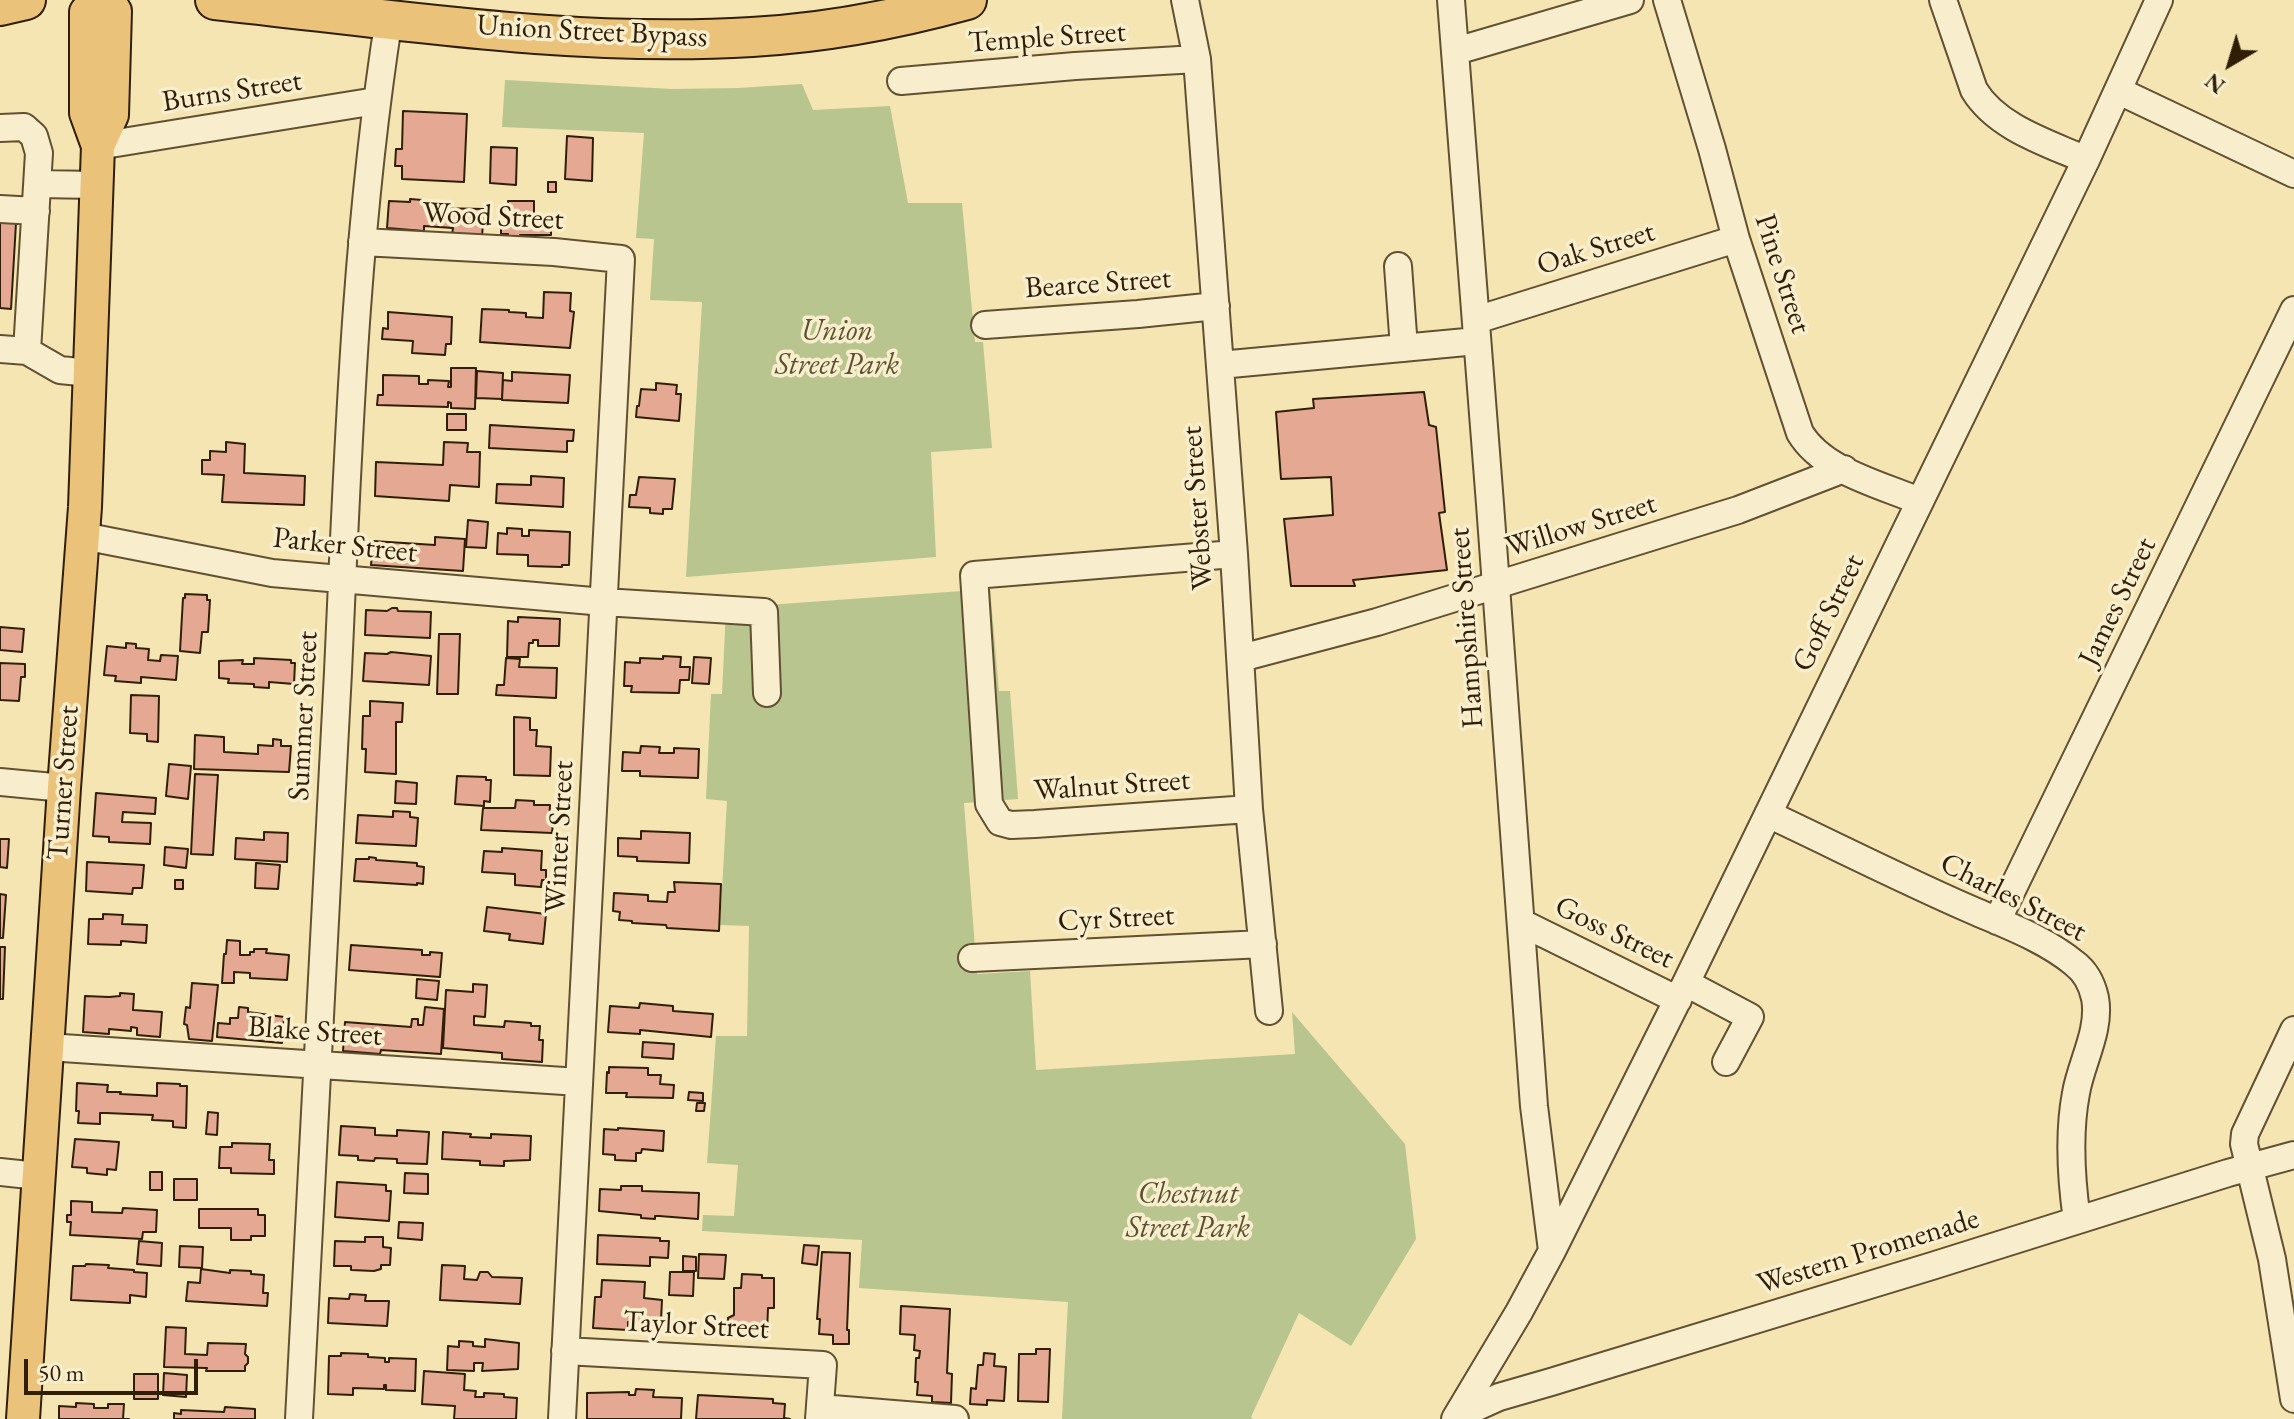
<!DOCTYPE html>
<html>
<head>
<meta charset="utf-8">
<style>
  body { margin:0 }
  #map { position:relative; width:2294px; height:1419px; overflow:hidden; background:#f4e5b3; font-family:"EB Garamond",serif }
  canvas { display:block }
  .north { position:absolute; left:2190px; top:24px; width:80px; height:80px; -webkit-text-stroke:6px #f8eece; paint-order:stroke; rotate:218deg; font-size:22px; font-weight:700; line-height:32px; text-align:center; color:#301f06 }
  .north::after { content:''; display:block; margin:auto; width:28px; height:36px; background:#301f06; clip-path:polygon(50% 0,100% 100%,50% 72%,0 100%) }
  .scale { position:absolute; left:24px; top:1359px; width:174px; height:36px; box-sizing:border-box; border:4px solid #301f06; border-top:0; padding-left:10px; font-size:24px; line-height:28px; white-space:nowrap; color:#301f06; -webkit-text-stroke:6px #f8eece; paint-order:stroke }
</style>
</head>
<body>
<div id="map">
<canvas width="2294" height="1419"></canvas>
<div class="north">N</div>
<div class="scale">50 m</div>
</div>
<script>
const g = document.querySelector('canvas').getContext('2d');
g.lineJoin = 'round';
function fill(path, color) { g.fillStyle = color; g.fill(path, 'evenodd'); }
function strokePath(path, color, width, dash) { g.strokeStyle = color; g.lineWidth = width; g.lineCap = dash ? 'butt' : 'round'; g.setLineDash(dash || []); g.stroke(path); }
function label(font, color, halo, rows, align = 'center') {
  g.font = font + ' "EB Garamond",serif'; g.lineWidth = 7; g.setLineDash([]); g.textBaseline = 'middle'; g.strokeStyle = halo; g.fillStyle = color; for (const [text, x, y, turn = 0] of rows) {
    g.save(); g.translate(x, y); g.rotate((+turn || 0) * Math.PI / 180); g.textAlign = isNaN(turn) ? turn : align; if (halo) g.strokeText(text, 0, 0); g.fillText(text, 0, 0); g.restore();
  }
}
fill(new Path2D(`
  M505,80L672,89L738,88L802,84L813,110L890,106L908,203H962L975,342H983L992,448L931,452L936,557L686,577L702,302L650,300L654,239L636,238L644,133L502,127Z
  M990,589L999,691H1010L1018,799L964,803L977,974L1030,971L1036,1070L1295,1054L1292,1012L1405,1144L1416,1239L1351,1346L1299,1313L1251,1417L1253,1419H1062L1068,1302L859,1288L862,1240L702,1231L703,1215L734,1216L738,1165L707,1163L716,1036H747L749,926L720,925L727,801L706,799L711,694H722L726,608Z`), '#b9c58e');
const building = new Path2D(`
  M403,111L467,114L464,182L402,179V166H395L396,149H402Z
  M567,136L593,138L592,181L565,179Z
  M491,147L517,148L516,185L490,183Z
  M548,182H556V192H548Z
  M410,199L435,201V208L484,209L482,237L452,235L453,228L424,226V231L387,228L389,201L410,202Z
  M508,201H534V218H551V235H520V238H508V234H501V213H508Z
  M0,221L16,223L11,309L0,308Z
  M544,292L571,293L570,311L574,312L570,348L480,342L482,309L509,310V312L526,313V317L543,318Z
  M388,312L452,317L451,344H446L445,355L412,353L413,341L382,339L383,328L388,329Z
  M451,368H476L475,409L451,408V403L448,402V407L377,405L378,395H383V375L419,376V384H428V380L449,381L448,387H451Z
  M477,371L503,373L502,399L476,398Z
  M512,372L570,375L568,403L502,400L503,380L512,381Z
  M656,383L677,385L676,394H681L679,421L636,417L637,406H639L641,389L656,390Z
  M1424,392L1429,425L1436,427L1445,512L1439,513L1447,570L1353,580L1355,586H1291L1284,519L1333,515L1331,477L1281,479L1276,412L1314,408L1313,399Z
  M447,414H466V430H447Z
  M490,425L574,430L573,441H567V452L489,448Z
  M226,442L245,444L244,473L305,476L304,505L222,502L224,475L202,474V460H210V451L226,452Z
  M444,442L468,443L467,452H480L479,487L450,485L449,501L375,496L376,462L443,465Z
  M531,476L564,478L563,507L496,503L497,484L531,485Z
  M639,477L675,479L672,509H663V514L650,513V508L629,507L630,495H636Z
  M468,520L488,522L486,548L466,547Z
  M507,528L522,529V536H529V530L570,532L569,565H562V567L528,566V555L497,554L498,533L507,534Z
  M435,537L465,539L463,571L371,565L373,541L435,545Z
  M185,594L207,595V600H210L208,632H202L200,653L180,651L183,598H185Z
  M392,608H397L398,611L431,612L430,638L365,635L366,610L387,611Z
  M518,617L560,619L559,646H538V640H533V643H529L528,657H507L508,621L518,622Z
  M0,627L24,629L22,652L0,650Z
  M439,634H460L458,694H437Z
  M126,643L136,644V648L149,649L148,660L160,661L161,655L178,656L176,680L141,677V683L115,681L116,676L104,675L107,646L126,648Z
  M391,652L431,656L429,685L363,681L365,653L387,654Z
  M663,656L681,657L680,667H690L689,680H680L679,693L631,692L632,686H624L625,662L640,663V658L663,659Z
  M694,657L711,658L709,684L692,683Z
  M254,658L291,660V663H295L294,684L269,682V688L254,687V684L228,683L229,679L219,678V661L243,660L242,664H254Z
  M506,658L520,659L519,667L557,668L556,698L496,695L497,685H504Z
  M0,663L25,664V677H21L19,701L0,700Z
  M131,695L159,696L158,742L147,741V734L130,733Z
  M370,701L403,703L402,722H396V774L365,772L366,749H362L363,716H370Z
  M514,717L530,718V730H537L536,746L551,747L550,776L514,775Z
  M195,735L224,737V752L258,754V745L273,746V739L281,740V746H291L289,772L194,769Z
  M641,746L660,747L659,753H674V748L699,749L698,778L640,776V771H622L623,752L640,753Z
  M169,764L191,766L188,799L166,796Z
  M195,774L218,775L213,855L191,854Z
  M457,776L486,777V780H491L490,802L484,801V806L455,804Z
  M396,781L417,783L416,804L395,803Z
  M96,793L156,798L155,814L123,812L122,822L151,823L150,844L109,842V837L93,836Z
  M516,800L534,801V805H550L549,822L553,823L552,833L481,830L483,808H515Z
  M393,811L410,812V817L418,818L416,846L356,843L358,815L393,817Z
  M641,831L690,833L689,863L637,861V857L618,856V838L641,839Z
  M264,832L288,833L287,862L235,859L236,838L264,840Z
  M0,839H9L7,868L0,867Z
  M165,847L188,849L186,868L164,865Z
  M502,848L542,851L541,870H546V880H542L541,887L515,885V874L482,872L484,851L502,852Z
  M369,857L376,858V860L417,863V866L424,867L423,884L417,883V885L354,881L356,859H369Z
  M87,862L144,865L142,888H133L132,894L86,891Z
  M256,863L280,865L278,889L255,888Z
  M175,880H183V889H175Z
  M674,882L721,884L719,931L667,928L666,925L632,923V921L619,920L620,912L613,911L614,893L648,895V901L667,902L668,892H675Z
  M0,894L6,895L3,938H0Z
  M487,907L546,914L543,944L509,940L510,934L484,931Z
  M103,914L123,915L122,924L147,925L146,943L121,941V945L88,944L89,919H103Z
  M227,940L240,941V955H250V952H254V949H267L266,953L289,955L287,980L250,978V973L234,972V983H222L224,954H226Z
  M351,945L422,950V955H430V952L442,953L440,977L349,970Z
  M0,947H5L3,999H0Z
  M417,979L439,981L437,1000L416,998Z
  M192,983L218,985L212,1041L189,1039L187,1025L184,1024L186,1007L190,1008Z
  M473,984L487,985L485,1017L474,1016V1025L504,1027L505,1021L531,1023V1026H540L539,1040H543L542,1062L502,1059V1053L443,1048L446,990L473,992Z
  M120,993L134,994L133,1010L162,1012L160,1037L137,1035V1028L131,1027V1031L109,1029V1034L83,1032L85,996L109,997L120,996Z
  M640,1003L673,1006V1011L713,1014L711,1037L640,1030V1034L608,1032L610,1006L639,1008Z
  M239,1007L248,1008V1012L284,1017L282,1043L217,1037L218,1023L230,1024V1018H238Z
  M425,1007L444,1009L441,1054L381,1050L380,1054L343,1051L345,1022L411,1027L412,1019H418V1025H423Z
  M643,1042L674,1044L673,1059L642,1057Z
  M609,1067L648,1068V1075H661L660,1084L674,1085L673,1098L626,1097L627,1093H606L607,1072L609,1073Z
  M77,1083L108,1085L107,1092H121L120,1094L157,1096V1083L180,1084V1086H187L186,1128L173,1127V1121L152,1120L153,1115L106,1113H100V1124L78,1123L79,1111H76Z
  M689,1092L703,1093V1101L688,1100Z
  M697,1103H705L704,1111H696Z
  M208,1112L218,1113L217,1135L206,1134Z
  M341,1126L375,1128V1135L397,1136V1130L429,1132L427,1164L397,1163V1159L375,1158L374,1161L358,1160V1156L339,1155Z
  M618,1128L664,1131L663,1151L642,1149L641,1153H636V1161L615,1160V1155L603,1154L604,1129L618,1130Z
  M443,1132L471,1134L470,1137L491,1138V1134L531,1136L530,1160L504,1161V1166L480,1165V1161L442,1159Z
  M75,1139L119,1142L116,1170L107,1169V1175L87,1173V1168L72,1167Z
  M232,1143L270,1144L269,1160H274V1174L231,1173V1168H219L220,1147H232Z
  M150,1172H162V1190H150Z
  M405,1173L428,1174V1194L404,1193Z
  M174,1179H197V1200H174Z
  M337,1182L386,1185V1191H391L389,1221L335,1217Z
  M621,1186H642V1191L699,1193L698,1219L659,1216H655V1219L641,1218V1215L599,1211L600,1189L621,1190Z
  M71,1201L92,1202V1212L122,1213L123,1208L157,1210L156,1232H143L142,1239L70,1235L71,1222H67V1215H71Z
  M199,1209H258V1215H265V1236H251V1240H231V1228H199Z
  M399,1222L423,1223L422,1240L398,1238Z
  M598,1235L660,1238V1241H669L668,1258L650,1257V1266L597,1264Z
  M365,1237H383V1247L391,1248L390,1265H381V1269L374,1271L351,1270V1266H334L335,1241L365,1242Z
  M139,1241L162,1243L161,1266L137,1264Z
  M804,1245L819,1246L817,1265L802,1263Z
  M180,1246L203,1247L202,1268L179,1267Z
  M822,1252L850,1253L847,1330H849V1344H833V1335L819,1334L820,1319H817Z
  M699,1254L726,1255L724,1279L698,1278Z
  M683,1256L696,1257V1271H683Z
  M86,1264L109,1265L108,1268L134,1270V1272L147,1273L146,1297L130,1295V1303L71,1300L73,1266H85Z
  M442,1265L465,1266L464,1279L477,1280L480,1272H488L492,1277L522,1278L520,1304L440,1300Z
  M201,1269L230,1273V1270L251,1271V1274L264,1275L263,1293H268L267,1306L186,1301L188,1282L200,1283Z
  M670,1272H694L693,1296L669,1295Z
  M742,1274L762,1275V1278H774V1308H768L767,1332L732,1330L728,1326V1318L734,1315V1288H741Z
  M602,1280L645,1282L644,1298L662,1300L661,1320L650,1319V1327H644V1323L628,1322V1330L593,1328L595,1297H601Z
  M350,1294L366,1295L365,1301H389L387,1326L328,1323L329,1298L349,1299Z
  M901,1306L950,1309L947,1373L952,1374L951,1403L932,1402V1396L917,1395L918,1382H915L916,1358H919L920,1351L914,1350L915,1335L900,1334Z
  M166,1327L186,1328L185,1354L207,1355L208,1343L246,1344L245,1354L248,1357V1363L245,1366V1371H206L207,1368L164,1367Z
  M485,1339L519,1343L518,1369L482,1371L483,1363H474V1371L447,1370L448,1346L459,1347V1341L473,1342V1346L485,1347Z
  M1036,1349H1050L1048,1402L1018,1401L1019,1354H1036Z
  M341,1353L368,1354V1357L385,1358V1362H389V1358L416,1359L415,1391L386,1390V1385H384V1389L353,1388V1395L328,1394L329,1356H341Z
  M984,1353L995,1354L994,1366L1006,1367L1004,1401L987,1400V1405L970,1404L971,1388L976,1389L978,1365H983Z
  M424,1371L465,1374L464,1390L476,1391L475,1397H484V1393L504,1394V1397L517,1398L516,1419H454L455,1406L422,1404Z
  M164,1373L187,1375L186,1397L163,1395Z
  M134,1374H158V1399H134Z
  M636,1389L654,1390L653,1397L682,1398L681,1419H587V1393L629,1392V1395H635Z
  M698,1395L773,1399V1403L785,1404L784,1418L790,1419H696Z
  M76,1403L94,1404V1408H108V1404H124L123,1419H129H59V1406L76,1407Z
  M225,1407L255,1409V1419H174V1413L181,1414V1410L224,1412Z`);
fill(building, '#e5a993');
strokePath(building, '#301f06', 2);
const minor = new Path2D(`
  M1185,0L1197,59L1234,554L1249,809L1269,1011
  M1451,0L1490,504L1534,1106L1552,1251
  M1667,0L1712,149L1736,239L1800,433C1823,471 1879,484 1919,501
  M1943,0L1974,90C1997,128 2048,143 2086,160
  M1456,51L1630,0
  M901,81L1075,66L1197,59
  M2119,91L2294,174
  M0,128L24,127L34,136L39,153L27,351
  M98,146L376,101
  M38,184L96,185
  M0,209L36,211
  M362,242L554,252L621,259L562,1419
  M1398,266L1404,348
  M1476,320L1736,239
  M985,325L1138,314L1216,306
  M0,349L27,351L60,370L90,373
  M1220,365L1477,341
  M83,536L272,573L604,602L764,612L767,693
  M1234,554L974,575L989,804L1000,822L1011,825L1035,824L1249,809
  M1241,658L1377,622L1738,510L1844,469
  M0,782L64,788
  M1768,814C1836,846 1903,880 1972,910C2006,925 2045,939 2074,963C2086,972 2092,984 2095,998C2101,1030 2081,1063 2076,1093C2068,1135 2071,1178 2077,1220
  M1997,921L2294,310
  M1522,923L1678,1000
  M972,958L1263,944
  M1686,983L1750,1017L1726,1062
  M2294,1030L2245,1134L2244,1144L2272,1259L2294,1399
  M47,1047L579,1082
  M0,1172L38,1176
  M565,1351L823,1365L819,1419
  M820,1408L955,1419
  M1461,1409L1477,1407L1499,1397L1551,1382L1932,1266L2228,1173L2294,1155
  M299,1419C314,1170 327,921 338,672C348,454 355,234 389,18
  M1455,1419L1519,1312L1552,1251L1686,983L2086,160L2159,0`);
const major = new Path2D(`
  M98,146L112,115L115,11L107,0
  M23,1419L64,788L85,507L98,146L86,113V12L96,0`);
const highway = new Path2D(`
  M215,0C393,19 573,48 752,37C824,33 898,19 967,0
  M0,6L26,0`);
strokePath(minor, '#615031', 30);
strokePath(major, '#301f06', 36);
strokePath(highway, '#301f06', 42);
strokePath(minor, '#f8eece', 26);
strokePath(major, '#eac27a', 32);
strokePath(highway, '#eac27a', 38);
label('30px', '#301f06', '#f8eece', [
  ["Union Street Bypass",592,32,3],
  ["Temple Street",1047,38,-4],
  ["Burns Street",232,92,-9],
  ["Wood Street",493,217,3],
  ["Oak Street",1596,249,-17],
  ["Pine Street",1782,274,72],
  ["Bearce Street",1098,284,-4],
  ["Webster Street",1198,508,-94],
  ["Willow Street",1581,526,-17],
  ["Parker Street",345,546,6],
  ["James Street",2118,602,-64],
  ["Goff Street",1829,613,-64],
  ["Hampshire Street",1467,628,-94],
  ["Summer Street",304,716,-87],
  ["Turner Street",64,783,-86],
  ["Walnut Street",1112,786,-4],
  ["Winter Street",560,837,-87],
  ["Charles Street",2013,898,27],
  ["Cyr Street",1116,919,-3],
  ["Goss Street",1614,933,26],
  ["Blake Street",315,1032,4],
  ["Western Promenade",1868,1252,-17],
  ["Taylor Street",696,1326,3]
]);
label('italic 30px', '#59512f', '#f8eece', [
  ["Union",837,332],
  ["Street Park",837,366],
  ["Chestnut",1188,1195],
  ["Street Park",1188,1229]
]);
</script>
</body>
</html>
